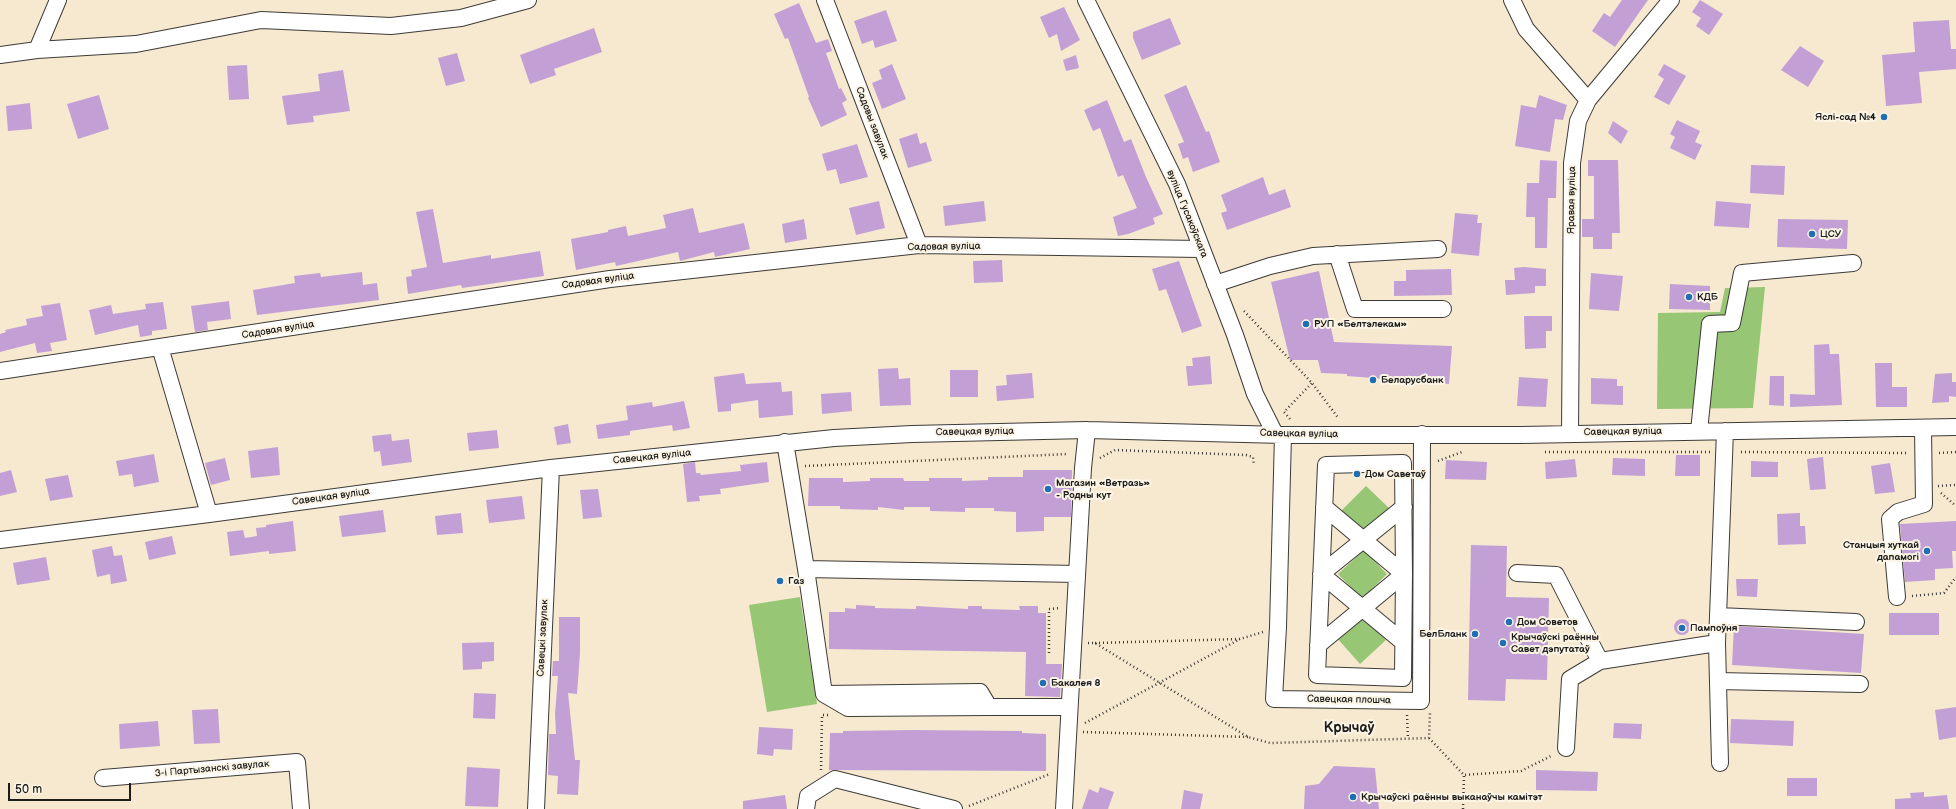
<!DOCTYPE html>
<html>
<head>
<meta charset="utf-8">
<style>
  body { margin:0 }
  #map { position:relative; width:1956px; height:809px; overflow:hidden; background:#f7e8d0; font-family:"Balsamiq Sans",sans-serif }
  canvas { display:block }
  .scale { position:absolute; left:8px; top:783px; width:123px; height:18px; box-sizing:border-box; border:2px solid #1c1c1c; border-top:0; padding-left:5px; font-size:12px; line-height:14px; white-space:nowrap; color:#1c1c1c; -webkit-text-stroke:3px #fcf5e5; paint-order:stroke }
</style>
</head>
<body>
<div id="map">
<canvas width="1956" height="809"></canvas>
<div class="scale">50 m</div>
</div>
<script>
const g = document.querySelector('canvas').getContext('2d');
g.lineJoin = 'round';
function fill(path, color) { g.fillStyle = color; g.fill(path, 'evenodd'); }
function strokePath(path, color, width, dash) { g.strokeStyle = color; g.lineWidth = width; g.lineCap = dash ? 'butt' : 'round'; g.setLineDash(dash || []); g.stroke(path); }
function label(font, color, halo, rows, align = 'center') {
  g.font = font + ' "Balsamiq Sans",sans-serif'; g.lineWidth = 4; g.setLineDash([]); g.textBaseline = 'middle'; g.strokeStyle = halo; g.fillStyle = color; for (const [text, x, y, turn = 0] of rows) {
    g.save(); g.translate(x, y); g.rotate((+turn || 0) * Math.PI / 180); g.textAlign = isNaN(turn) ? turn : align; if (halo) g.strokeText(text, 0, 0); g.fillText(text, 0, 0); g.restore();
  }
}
fill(new Path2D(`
  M1765,287L1753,408L1657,409L1658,313L1720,312L1725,288Z
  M1366,486L1390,509L1366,534L1341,511Z
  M1364,550L1387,574L1362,599L1338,574Z
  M800,597L817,704L767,712L749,605Z
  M1362,615L1386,640L1360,664L1337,638Z`), '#97c675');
fill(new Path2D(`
  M1622,0H1648L1615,47L1592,31L1604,13L1610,17Z
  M1700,0L1723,14L1709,35L1696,26L1701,18L1692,12Z
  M799,3L816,43L828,39L832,51L826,53L839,89L841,88L847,100L842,103L847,115L821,127L808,98L809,97L788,38L785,39L774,14Z
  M1064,7L1080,40L1061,51L1057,34L1049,38L1040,17Z
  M886,10L897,41L875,48L873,40L862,44L854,21Z
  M1170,18L1181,44L1142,60L1133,38V32Z
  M1949,20L1951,49H1956V69L1919,72L1922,103L1886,106L1882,55L1915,52L1913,22Z
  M594,28L602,52L554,69L556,75L530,84L520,55Z
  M1800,46L1824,61L1808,87L1781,70Z
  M457,53L465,81L446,86L438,58Z
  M1076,55L1079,68L1066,71L1063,60Z
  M892,64L906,99L882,109L872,83L882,79L879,70Z
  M1664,64L1686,76L1669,105L1654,97L1664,79L1658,75Z
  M247,65L249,99L229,100L227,66Z
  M343,70L350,111L313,116L314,122L287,125L282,96L320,91L318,74Z
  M1186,85L1206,132L1209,131L1220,162L1193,172L1188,157L1183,159L1178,144L1184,142L1164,95Z
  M99,95L109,129L78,139L67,104Z
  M1539,95L1567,105L1563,120L1555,119L1550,152L1515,146L1521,105L1536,108Z
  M1107,100L1124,142L1131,139L1146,177L1163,214L1153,218L1155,224L1128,234L1118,236L1113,217L1137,208L1123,175L1118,177L1100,128L1093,131L1084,110Z
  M30,103L32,129L8,131L6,106Z
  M1677,120L1700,131L1695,142L1702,145L1695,160L1670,148L1675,137L1670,134Z
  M1613,121L1628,131L1621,144L1608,133Z
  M917,133L920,144L926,142L932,161L908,168L899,139Z
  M857,144L868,177L840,184L836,169L827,171L822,154Z
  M1540,160L1557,161L1556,198H1548L1547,248H1535V217H1526L1527,183H1539Z
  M1588,160H1618L1620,233H1612V249H1593V237H1582V219H1594V176H1588Z
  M1751,165L1785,166L1784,195L1750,193Z
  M1263,177L1269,195L1285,189L1291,207L1227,230L1221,213L1227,211L1221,195Z
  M879,201L885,228L856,235L849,208Z
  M984,201L986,221L945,226L943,206Z
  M1716,201L1751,204L1749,228L1714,226Z
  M693,208L699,233L744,223L750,249L715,257L714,252L680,261L678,252L616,266L615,262L576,270L571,239L608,232V230L626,226L628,236L666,228L663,215Z
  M433,209L443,263L491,255V259L540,251L544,276L462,288L461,285L408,294L406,277L412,276L411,270L427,267L416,212Z
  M1455,213L1478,215L1477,223H1482L1479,256L1451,253Z
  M804,219L807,239L785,243L782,224Z
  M1778,219L1848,220L1847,249L1777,247Z
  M1002,260L1003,282L974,283L973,261Z
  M1179,261L1202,326L1182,333L1166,289L1159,291L1152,269Z
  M1524,267L1546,269V286H1535V293L1506,295L1505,280H1515L1514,268Z
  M1451,269L1452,295L1394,296V281H1406V270Z
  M1319,271L1334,342L1452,346L1449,384L1347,376V374L1321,373L1318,360H1290L1271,282Z
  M362,272L363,285L377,283L379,300L257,315L253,290L295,283L294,276L320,273L321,277Z
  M1591,273L1623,276L1619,311L1589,309Z
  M1670,284L1710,286V310L1669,309Z
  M229,301L231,319L207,322L208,330L195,332L191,306Z
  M163,302L167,329L152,331V335L140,337L138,325L95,335L89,310L111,305L113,314L146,309L145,304Z
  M60,303L67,340L50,343L52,351L37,353L35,343L0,352V334L6,332L5,330L27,325L26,319L43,316L41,306Z
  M1524,316H1552V331H1546V348L1525,349Z
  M1829,344L1830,354H1839L1842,405L1790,407V394L1815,395L1814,345Z
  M1210,356L1212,384L1188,386L1186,366H1193L1192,358Z
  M1875,363H1892V387H1907V407H1876Z
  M898,368L899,379L910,378L911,405L880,406L878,369Z
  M950,370H978V397H950Z
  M744,373L746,384L781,382L782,392L792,391L793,415L759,418L758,400L731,404V411L718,412L714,377Z
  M1032,373L1034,398L997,401L996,386L1007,385L1006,375Z
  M1952,373V382H1956V397L1949,396V402L1932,403L1935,374Z
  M1770,376H1784V406L1769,405Z
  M1519,377L1548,379L1546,407L1517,406Z
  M1591,378L1617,379V386H1623V405L1591,404Z
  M851,392L852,411L822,414L821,394Z
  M684,401L690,428L673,431L672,425L630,431V435L598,439L596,425L628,420L626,406L652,402L653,407Z
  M568,424L571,443L557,445L554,427Z
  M497,430L499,448L469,451L467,433Z
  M391,434L392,441L409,439L412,462L382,466L380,451L374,452L372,436Z
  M278,447L280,475L251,478L248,451Z
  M154,454L159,482L134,487L132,474L119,476L116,461Z
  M1676,455H1700V476H1675Z
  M1823,457L1826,489L1810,490L1807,459Z
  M225,458L230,480L211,485L205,463Z
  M1613,458L1645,459V476L1612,475Z
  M1575,459L1577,477L1546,479L1545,462Z
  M1446,460L1487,462L1486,480L1445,479Z
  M1751,461L1778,462V477H1751Z
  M695,462L696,473H700L701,475L741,471L740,465L767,462L769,482L720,489L721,494L699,496L700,501L687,502L683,464Z
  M1890,463L1895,492L1875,494L1871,466Z
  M11,470L17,492L0,496V473Z
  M1023,470H1072L1071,517H1044V531L1016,532V512L994,511V508H965V512L930,511V507H904V510L878,507V510L840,509V506H808L809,478H843V482L870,481V478H903L904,481H929V478H962V481L988,480V477H1023Z
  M68,475L73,497L50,501L45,479Z
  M598,489L602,517L583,519L580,490Z
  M522,496L525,519L489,523L486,500Z
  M383,510L386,532L342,537L339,516Z
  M461,513L463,533L437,535L435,516Z
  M1800,513V526H1805L1806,544L1778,545L1777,514Z
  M293,521L296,551L269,554V551L230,556L227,532L243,530L245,538L257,536L256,528L266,527V525Z
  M1956,521V551H1952L1953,568L1935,569V580L1905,582L1900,524Z
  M172,536L176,554L149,560L145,542Z
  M1471,545L1507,546L1506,597L1549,598L1547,680L1506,679L1505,701L1468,700Z
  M112,546L114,556L122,555L127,581L111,584L110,574L97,577L92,550Z
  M46,557L50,580L17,585L13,563Z
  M1736,579H1758L1757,597L1737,596Z
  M856,605L875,606V608L916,609V606L968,609V606H982V609L1020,610L1019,606H1038V613H1046V664H1062L1060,697L1025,696L1026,652L829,649V612H845V608L856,609Z
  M1889,613H1939V635H1889Z
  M559,617H580V653L577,694L568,693L575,760H580L578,795L557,794L558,776L548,775L549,734H556L555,714L558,676H552L553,661H559Z
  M1674 627a8 8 0 1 1 16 0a8 8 0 1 1-16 0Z
  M1734,626L1864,634L1861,673L1732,665Z
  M494,642V661L482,662V669L463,670L462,643Z
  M474,693L496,694L495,719L473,718Z
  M1956,707V737L1939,740L1935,710Z
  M218,709L220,743L194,744L192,710Z
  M1731,719L1794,721L1793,746L1730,743Z
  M158,721L160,746L120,749L119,724Z
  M1614,723L1642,724L1641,739L1613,738Z
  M759,727L793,729L792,750L774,749L773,756L757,754Z
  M913,730L1022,731V733L1046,734V771L829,770L830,733H843V731Z
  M1334,766L1375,768L1379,809H1304L1305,786L1319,784Z
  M467,767L500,769L498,807L465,806Z
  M1536,770L1598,772L1597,791L1536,790Z
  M1787,778H1817V796H1787Z
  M1100,787L1114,792L1108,809H1082L1089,789L1098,793Z
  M1184,790L1203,794L1200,809H1181Z
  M1924,792V797L1947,795L1949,809H1895V799L1911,798L1910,793Z
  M785,795L787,809H743V801Z`), '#c2a0d6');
const minor = new Path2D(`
  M825,0L919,245
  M1086,0L1177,184L1235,335L1255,394L1275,434
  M1512,0L1526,29L1588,100
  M37,50L58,0
  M0,55L37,50L136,44L261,20L391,26L461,18L528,0
  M1337,254L1355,309H1443
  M1215,284L1270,266L1313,256L1438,249
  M160,347L209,514
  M0,371L610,279L919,245L1201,249
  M1699,431L1710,324L1732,323L1742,273L1853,263
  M1570,433L1572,163L1578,121L1588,100L1671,0
  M1283,435L1278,627L1274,699L1421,701L1422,434
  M785,442L806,569L824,694L980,692L989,707H1069
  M1403,463L1404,574L1403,678L1317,675L1326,465Z
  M0,540L209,514L551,468L834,438L912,434L1087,430L1283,435H1521L1956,427
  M806,569L1077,574
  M1517,573L1556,575L1600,661
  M1897,597L1890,519L1898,512L1924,504L1923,428
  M1718,616L1856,622
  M1403,642L1321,574L1404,507
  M1318,645L1404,574L1324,507
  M1718,681L1860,684
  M824,694L848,708L989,707
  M1566,748L1570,679L1600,661L1717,643
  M1720,763L1717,643L1725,431
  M103,778L297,762L301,809
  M536,809L551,468
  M806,809L808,796L835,779L954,809
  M1064,809L1083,468L1087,430`);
strokePath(minor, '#3d3b37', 18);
strokePath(new Path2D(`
  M1244,311L1312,383L1339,419
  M1290,419L1284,412L1312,383
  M1545,452H1710
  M1741,452L1908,453
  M1939,453L1956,452
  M1100,458L1115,450L1246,455L1253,457L1254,465
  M1438,461L1462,452
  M805,466L1068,454
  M1938,486L1956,485
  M1941,493L1956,506
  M1912,596L1944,593L1956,577
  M1088,643H1095L1248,737L1270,743L1429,738L1430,713
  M1095,643L1240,639L1263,632
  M1049,653V609L1060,608
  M1407,715L1408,739
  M1085,723L1240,639
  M1083,732L1248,737
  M1429,738L1464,775L1521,771L1553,755
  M821,770L822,715H828
  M969,806L1050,774
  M1463,809L1464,775`), '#3d3b37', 2.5, [1, 3]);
strokePath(minor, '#fff', 16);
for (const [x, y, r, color] of [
  [1884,117,4,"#1f6fb2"],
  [1812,234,4,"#1f6fb2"],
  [1689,297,4,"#1f6fb2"],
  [1306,324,4,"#1f6fb2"],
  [1373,380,4,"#1f6fb2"],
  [1357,474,4,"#1f6fb2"],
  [1048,489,4,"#1f6fb2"],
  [1927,551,4,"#1f6fb2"],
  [780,581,4,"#1f6fb2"],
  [1509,622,4,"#1f6fb2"],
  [1682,628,4,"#1f6fb2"],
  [1475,634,4,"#1f6fb2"],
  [1503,643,4,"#1f6fb2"],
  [1043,683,4,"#1f6fb2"],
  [1353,797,4,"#1f6fb2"]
]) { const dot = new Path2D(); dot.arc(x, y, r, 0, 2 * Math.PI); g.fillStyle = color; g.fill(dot); strokePath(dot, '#fcf5e5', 1.5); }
label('bold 10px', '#1c1c1c', '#fcf5e5', [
  ["Яслі-сад №4",1876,117,"right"],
  ["ЦСУ",1820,234],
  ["КДБ",1697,297],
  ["РУП «Белтэлекам»",1314,324],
  ["Беларусбанк",1381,380],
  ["Дом Саветаў",1365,474],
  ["Магазин «Ветразь»",1056,483],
  ["- Родны кут",1056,495],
  ["Станцыя хуткай",1919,545,"right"],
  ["дапамогі",1919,557,"right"],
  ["Газ",788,581],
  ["Дом Советов",1517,622],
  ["Пампоўня",1690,628],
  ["БелБланк",1467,634,"right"],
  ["Крычаўскі раённы",1511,637],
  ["Савет дэпутатаў",1511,649],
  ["Бакалея 8",1051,683],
  ["Крычаўскі раённы выканаўчы камітэт",1361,797]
], 'left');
label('10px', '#1c1c1c', '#fcf5e5', [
  ["Садовы завулак",872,123,69],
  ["Яравая вуліца",1572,200,-89],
  ["вуліца Гусакоўскага",1187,214,68],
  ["Садовая вуліца",944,247,-1],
  ["Садовая вуліца",598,281,-8],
  ["Садовая вуліца",278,330,-9],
  ["Савецкая вуліца",975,432,-1],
  ["Савецкая вуліца",1623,432,-1],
  ["Савецкая вуліца",1299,434,1],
  ["Савецкая вуліца",652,457,-6],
  ["Савецкая вуліца",331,497,-8],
  ["Савецкі завулак",543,638,-87],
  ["Савецкая плошча",1349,700,1],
  ["3-і Партызанскі завулак",212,769,-5]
]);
label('bold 14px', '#1c1c1c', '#fcf5e5', [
  ["Крычаў",1349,728]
]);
</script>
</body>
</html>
